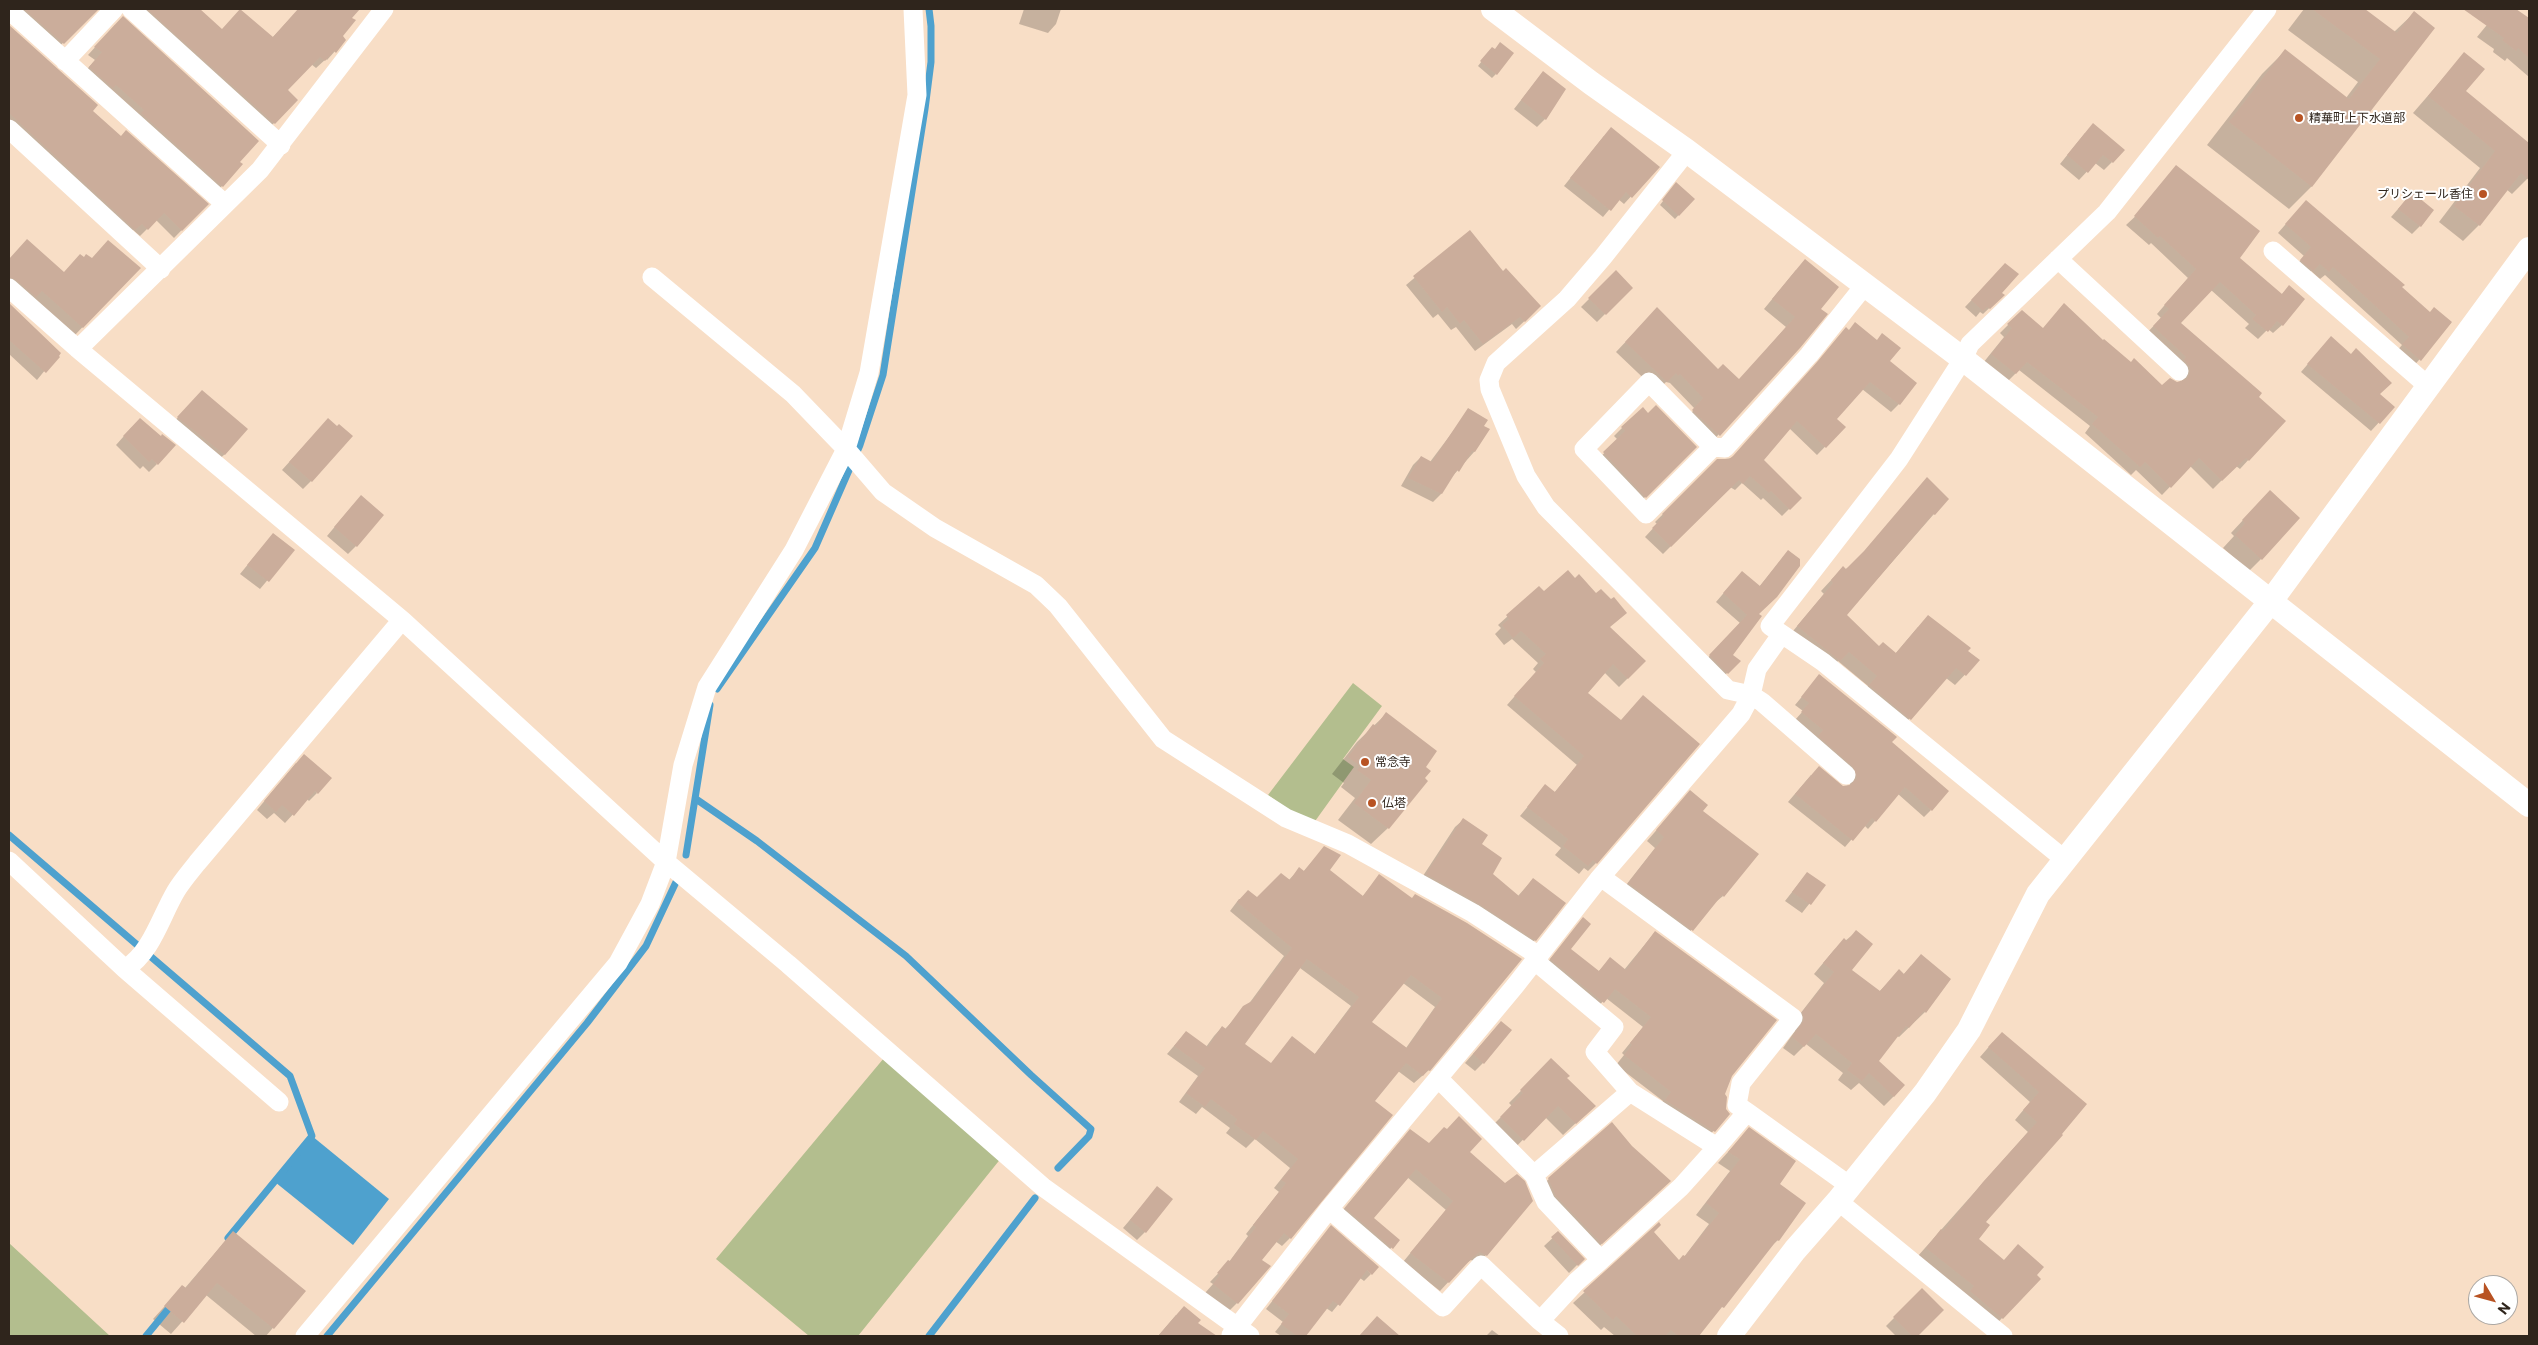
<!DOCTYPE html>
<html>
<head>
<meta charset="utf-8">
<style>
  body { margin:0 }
  #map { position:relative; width:2538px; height:1345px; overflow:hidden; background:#f8dec6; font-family:Commissioner,sans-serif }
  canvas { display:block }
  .frame { position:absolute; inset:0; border:10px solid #2f251c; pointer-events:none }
  .north { position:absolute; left:2468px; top:1275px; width:50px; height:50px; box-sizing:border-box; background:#fff; border:1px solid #aca8a4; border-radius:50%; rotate:127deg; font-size:14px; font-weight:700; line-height:20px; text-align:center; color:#2f251c }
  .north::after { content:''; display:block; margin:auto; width:18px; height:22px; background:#b85323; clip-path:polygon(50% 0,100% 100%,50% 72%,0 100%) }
</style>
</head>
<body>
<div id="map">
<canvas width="2538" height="1345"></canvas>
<div class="frame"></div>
<div class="north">N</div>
</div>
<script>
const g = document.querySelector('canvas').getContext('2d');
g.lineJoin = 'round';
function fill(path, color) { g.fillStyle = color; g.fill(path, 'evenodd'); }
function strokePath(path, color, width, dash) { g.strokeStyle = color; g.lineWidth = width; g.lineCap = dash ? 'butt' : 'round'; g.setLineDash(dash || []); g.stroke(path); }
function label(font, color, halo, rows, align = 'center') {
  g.font = font + ' Commissioner,"Noto Sans JP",sans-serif'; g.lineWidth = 4; g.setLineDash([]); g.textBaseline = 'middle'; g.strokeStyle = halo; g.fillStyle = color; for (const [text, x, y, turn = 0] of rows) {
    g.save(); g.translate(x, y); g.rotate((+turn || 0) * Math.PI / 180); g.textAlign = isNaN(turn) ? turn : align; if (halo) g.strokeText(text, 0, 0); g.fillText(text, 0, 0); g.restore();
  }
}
fill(new Path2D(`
  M1353,683L1382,706L1343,759L1354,767L1313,824L1304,821L1268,795Z
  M884,1058L1002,1157L858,1336H809L716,1259Z
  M9,1243L110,1336H9Z`), '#b3be8e');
fill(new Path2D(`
  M312,1136L389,1199L353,1245L275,1182Z`), '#4ea1ce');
fill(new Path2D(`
  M9,9H96L55,51Z
  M147,9H198L222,30L272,38L299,9H356L341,36L345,40L327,60L326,59L316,68L311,64L286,90L297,100L266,131L140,17Z
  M1024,9H1061L1056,24L1048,33L1019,24Z
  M2304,9H2363L2394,32L2414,13L2312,186L2289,209L2207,145L2262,74L2285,51L2346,98L2358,82L2288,30Z
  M2500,9H2513L2529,20V77L2507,58L2505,61L2493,52L2494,49L2477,37Z
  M115,25L241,164L215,194L82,75L95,60L88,55Z
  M9,27L96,105L92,111L120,138L207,204L174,238L156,220L140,236L133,230L127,237L9,129Z
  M1489,52L1496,74L1492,78L1478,66Z
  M2464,54V91L2529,145V177L2512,194L2506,189L2479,225L2463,241L2439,222L2480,168L2413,113Z
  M1543,72L1565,89L1545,119L1537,127L1514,109Z
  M2085,133L2112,162L2104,170L2095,163L2079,180L2060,164Z
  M1604,136L1658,167L1624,204L1618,199L1603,217L1564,186Z
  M1673,188L1693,199L1675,219L1660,205Z
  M2412,193L2420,226L2412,234L2391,217Z
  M2298,210L2401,287L2429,314L2451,323L2412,368L2395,353L2402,345L2325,275L2320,279L2311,271L2304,278L2293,269L2304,256L2278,233Z
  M2140,212L2238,258L2281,295L2289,287L2282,325L2273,333L2268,329L2258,339L2245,328L2249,324L2211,290L2179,323L2284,421L2240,469L2236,466L2213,489L2190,466L2162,495L2136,470L2131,475L2085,433L2090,426L2019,370L2007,382L1983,363L2004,337L2000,333L2022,311L2042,329L2102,342L2162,387L2182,383V376L2145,335L2161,318L2157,314L2188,278L2151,243L2149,245L2126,225Z
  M1469,232L1532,314L1516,329L1512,324L1475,351L1456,327L1451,330L1438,314L1433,318L1406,285Z
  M27,241L63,274L84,258L139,268L75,335L9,289V260Z
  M1796,270L1837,287L1710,445L1684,420L1695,409L1670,383L1666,382L1657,391L1616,352L1648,318L1718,371L1739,381L1786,327L1764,309Z
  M1999,271L2001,293L2003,295L1983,314L1980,312L1976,317L1965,307Z
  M1616,272L1631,288L1597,322L1581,307Z
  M9,305L59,353L37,380L9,354Z
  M1855,324L1888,361L1916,383L1899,404L1891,412L1862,389L1836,419L1844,427L1817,455L1789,428L1763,460L1800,498L1782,516L1763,498L1761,500L1742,483L1735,490L1730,487L1663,554L1645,537L1657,524L1655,522L1718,460L1732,458Z
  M2331,337L2379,394L2393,407L2371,431L2301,372Z
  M194,400L225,454L216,462L170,426Z
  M1469,410L1482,426L1474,452L1450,479L1441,494L1433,502L1401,486L1413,465L1421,457L1430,462Z
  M1648,415L1695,447L1637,505L1596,461L1618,440L1614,436L1622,428Z
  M132,427L157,464L149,472L143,466L140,469L116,445Z
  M320,428L311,481L303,489L282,470Z
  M1947,499L1845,616L1879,648L1895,654L1918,627L1967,651L1978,661L1955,685L1946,678L1900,729L1860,696L1868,686L1838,661L1829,671L1788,637L1824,594L1821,591L1833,578Z
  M2258,504L2261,559L2249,571L2223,548L2234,536L2231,533Z
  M353,505L356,546L348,554L327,536Z
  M273,534L293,550L260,589L240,574Z
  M1788,551L1757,614L1731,655L1739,661L1719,681L1702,664L1740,623L1716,602L1734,581L1759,587Z
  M1539,588L1543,593L1609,628L1628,678L1619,687L1604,672L1586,693L1596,863L1588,871L1584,868L1579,874L1555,855L1561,848L1520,816L1545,786L1554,793L1577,765L1507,705L1536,672L1533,669L1538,663L1512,639L1504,645L1495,634L1501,628L1498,625Z
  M1820,675L1891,742L1931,810L1924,817L1898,794L1875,821L1868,829L1864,825L1845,847L1788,802L1811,775L1843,787L1850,785L1846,774L1795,720L1803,711L1795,705Z
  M1386,714L1388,828L1371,844L1338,820L1355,798L1341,787L1344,783L1332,774L1357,742Z
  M296,763L317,793L309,801L307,799L285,823L274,813L267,819L257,810Z
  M1681,802L1701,811L1723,896L1712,905L1683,940L1619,894L1655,848L1647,841Z
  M1463,820L1480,844L1491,874L1518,896L1533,879L1535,940L1528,947L1419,882L1455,827Z
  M1324,848L1328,870L1362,897L1379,876L1411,899L1467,924L1429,1070L1414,1083L1398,1071L1373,1101L1290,1238L1282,1246L1275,1241L1261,1260L1237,1303L1229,1311L1205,1293L1213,1284L1210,1282L1229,1262L1248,1236L1246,1234L1279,1192L1274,1188L1290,1168L1255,1139L1246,1148L1226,1133L1230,1128L1202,1107L1196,1114L1179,1102L1198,1076L1167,1054L1186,1032L1206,1047L1214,1036L1222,1027L1225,1029L1248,1005L1284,956L1230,911L1239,899H1257L1288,881L1299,869L1303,872ZM1300,968L1351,1006L1314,1055L1270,1064L1243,1044ZM1403,983L1435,1007L1406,1048L1370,1022Z
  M1807,873L1824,885L1802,913L1785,901Z
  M1583,919L1569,949L1598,972L1610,959L1624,970L1655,932L1731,1076L1723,1095L1725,1109L1729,1114L1705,1140L1657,1110L1663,1101L1616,1065L1624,1055L1622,1053L1643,1027L1606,998L1594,1011L1542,969Z
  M1856,932L1850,970L1879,992L1899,971L1903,975L1911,966L1949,979L1925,1012L1899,1037L1897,1036L1878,1061L1894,1096L1884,1106L1859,1083L1851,1090L1838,1080L1843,1073L1806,1044L1794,1056L1783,1048L1795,1031L1793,1023L1824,983L1814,974L1834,950Z
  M1501,1022L1483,1063L1475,1071L1465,1063Z
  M1993,1042L2085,1104L1984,1223L1977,1239L2003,1261L2002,1318L1993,1328L1917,1257L2028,1132L2015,1120L2030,1102L1980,1057Z
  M1551,1060L1566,1078L1594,1106L1563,1135L1545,1117L1511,1152L1488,1130L1512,1106L1509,1103Z
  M1749,1129L1778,1184V1240L1766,1251L1697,1336H1615L1604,1327L1601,1330L1573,1303L1659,1224L1653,1232L1679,1261L1684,1257L1709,1224L1696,1215L1730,1171L1718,1163Z
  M1402,1139L1468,1152L1505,1185L1486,1255L1478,1263L1471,1260L1465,1264L1440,1291L1403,1262L1446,1210L1407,1177L1373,1218L1398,1240L1384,1256L1337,1217Z
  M1549,1179L1662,1188L1594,1251L1541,1186Z
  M1157,1188L1145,1232L1137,1240L1123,1228Z
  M1331,1227L1371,1274L1364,1281L1360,1278L1332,1312L1326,1308L1304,1336H1281L1275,1332L1283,1322L1266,1309Z
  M233,1232L304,1291L266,1336H256L206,1295L171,1334L153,1319L183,1286L185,1288Z
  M1558,1233L1583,1259L1569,1273L1544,1246Z
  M1922,1290L1942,1310L1916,1336H1896L1886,1326Z
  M1176,1315L1197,1323L1215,1336H1158Z
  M1492,1330L1500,1336H1486Z`), '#0003');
strokePath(new Path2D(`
  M717,689L815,548L860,445L883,375L925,109L931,62V26L929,9
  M696,799L757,841L906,956L1031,1075L1091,1129L1089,1136L1058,1168
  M9,835L290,1076L312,1136L228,1238
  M686,855L710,705
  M146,1336L174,1302
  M327,1336L587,1023L646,946L676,882
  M929,1336L1035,1198`), '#4ea1ce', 7);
fill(new Path2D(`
  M24,9H99L64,44Z
  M147,9H200L222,29L240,9L273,37L298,9H360L352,18L356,20L343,36L346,40L336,53L334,51L325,61L320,57L288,90L298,100L275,124Z
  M2312,9H2365L2397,33L2414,11L2435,28L2312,187L2229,122L2285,49L2349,99L2380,59Z
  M2463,9H2516L2529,18V58L2518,48L2516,51L2502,40L2504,38Z
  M123,16L259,141L240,162L243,164L223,187L141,113L144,110L116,85L113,88L89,67L102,52L94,47Z
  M9,25L98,105L93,111L121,136L126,130L209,204L182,231L164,213L148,230L142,224L135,230L9,113Z
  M1500,42L1514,53L1497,75L1480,61L1492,47L1495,49Z
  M2464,52L2485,69L2466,91L2529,143V180L2521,173L2480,226L2454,206L2495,151L2428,96Z
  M1543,71L1566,89L1546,120L1521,100Z
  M2093,123L2125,150L2113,163L2103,155L2088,173L2067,155Z
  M1611,127L1660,167L1632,198L1626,192L1611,211L1570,178Z
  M2176,165L2260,231L2240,258L2282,294L2289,285L2305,299L2283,326L2277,321L2268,332L2252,319L2256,315L2220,282L2181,323L2262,393L2259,397L2286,421L2249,461L2246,458L2222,481L2199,458L2171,488L2145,462L2140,467L2092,424L2098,417L2027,362L2016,374L1991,354L2012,328L2007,324L2022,310L2043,328L2064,303L2103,340L2104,339L2131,362L2134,358L2162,385L2170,378L2177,382L2187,379L2190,373V367L2184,360L2186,357L2153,326L2169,309L2164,305L2196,269L2160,236L2158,238L2134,216Z
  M1676,182L1695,199L1679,216L1662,200Z
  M2412,192L2434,210L2421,227L2398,209Z
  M2306,200L2405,285L2402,287L2430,312L2434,307L2452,322L2421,361L2402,344L2409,337L2333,267L2329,272L2320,264L2313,271L2300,260L2311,247L2285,224Z
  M1470,230L1503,271L1506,268L1541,306L1525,322L1520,317L1483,344L1464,320L1460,324L1447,307L1442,312L1413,276Z
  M27,239L64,272L80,254L84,257L86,254L92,258L108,240L141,268L83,328L42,291L36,297L16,280L9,277V259Z
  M1805,259L1839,287L1821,309L1828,314L1800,348L1720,436L1692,410L1703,398L1680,374L1678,376L1676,373L1667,382L1625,342L1657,307L1718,369L1723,364L1739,379L1795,317L1772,299Z
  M2005,263L2019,274L2002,293L2005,295L1990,309L1987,307L1983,311L1971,300Z
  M1616,270L1633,288L1606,315L1588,298Z
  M9,303L61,353L59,356L60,357L46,373L9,340Z
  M1855,322L1877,340L1882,333L1901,348L1890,361L1917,383L1900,405L1870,382L1837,419L1846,427L1826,448L1797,421L1764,460L1802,498L1790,510L1771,491L1769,493L1750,476L1743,484L1739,480L1671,547L1652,528L1664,516L1662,514L1717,459H1729L1733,456L1817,362L1846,327L1849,330Z
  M2331,336L2351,354L2356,348L2392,383L2380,394L2395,407L2380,424L2307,364Z
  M202,390L248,429L225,455L177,417Z
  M1656,405L1697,447L1646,498L1603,452L1625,431L1621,427L1643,407L1648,413Z
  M1468,408L1488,420L1484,426L1490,429L1475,452L1472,451L1459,472L1457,470L1442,494L1408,478L1421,456L1432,462Z
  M140,418L161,436L162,434L176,445L158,465L152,459L149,462L123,436Z
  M328,418L337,426L339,424L353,436L312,482L289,462Z
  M1927,477L1949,499L1935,515L1933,514L1847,615L1879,646L1883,642L1896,653L1928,615L1971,648L1968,651L1980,660L1966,676L1956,668L1911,720L1869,685L1877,676L1849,652L1840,661L1797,626L1833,583L1831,580L1843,566L1846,569L1864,551Z
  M2270,490L2300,518L2262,560L2235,535L2245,523L2242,520Z
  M361,495L384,515L357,547L334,527Z
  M273,533L295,550L269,582L247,565Z
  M1788,550L1800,559V566L1777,597L1759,614L1762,616L1733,655L1741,661L1728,674L1709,655L1747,615L1723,593L1742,571L1760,586Z
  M1568,570L1575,578L1579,574L1596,593L1601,589L1611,599L1614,597L1627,613L1610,627L1646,661L1628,679L1613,664L1588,693L1621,720L1643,695L1700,744L1597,864L1593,860L1588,866L1563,846L1568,839L1527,807L1545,784L1555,792L1584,756L1514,696L1544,663L1540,659L1546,654L1521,631L1513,638L1502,625L1509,619L1506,615L1539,586L1544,591Z
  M1819,674L1897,737L1892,742L1949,791L1932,811L1905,787L1876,822L1872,818L1853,841L1795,794L1819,766L1843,786L1850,785L1857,778L1853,767L1818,736L1823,730L1801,712L1809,703L1801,697Z
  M1386,712L1437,751L1426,767L1431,771L1425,778L1428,781L1389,829L1354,803L1371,780L1357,770L1360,766L1348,757L1373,724L1376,726Z
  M304,754L332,778L318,794L315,791L294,816L282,805L276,812L264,801Z
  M1690,790L1708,805L1703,811L1759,854L1724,897L1722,895L1693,931L1628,883L1664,837L1656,830Z
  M1463,818L1488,835L1482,844L1502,858L1493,874L1519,896L1533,878L1566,903L1536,941L1479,904L1426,874Z
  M1324,846L1341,855L1330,870L1363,896L1379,874L1412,898L1415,894L1467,923L1522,959L1430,1071L1428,1070L1423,1076L1406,1063L1375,1101L1393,1115L1291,1239L1284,1233L1262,1260L1271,1266L1238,1304L1213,1284L1220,1275L1217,1273L1228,1260L1230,1261L1256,1227L1253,1225L1286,1183L1281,1180L1298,1159L1263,1131L1256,1140L1234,1124L1237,1119L1211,1099L1205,1107L1186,1093L1205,1068L1174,1046L1186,1031L1208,1047L1222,1026L1226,1029L1243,1006L1252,1001L1292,948L1237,902L1248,890L1257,897L1281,873L1290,880L1299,867L1304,871ZM1307,959L1359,997L1315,1054L1292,1036L1271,1063L1245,1044ZM1411,975L1442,998L1407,1048L1372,1022Z
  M1807,872L1826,885L1811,905L1792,892Z
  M1583,917L1591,924L1571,949L1599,971L1610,957L1626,970L1655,931L1777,1020L1732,1076L1725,1094L1727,1097L1726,1109L1730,1114L1715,1132L1665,1100L1671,1092L1624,1055L1632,1045L1630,1043L1651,1017L1615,989L1604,1003L1550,959Z
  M1856,930L1873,944L1852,970L1880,991L1899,969L1904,974L1921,954L1951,979L1926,1013L1924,1011L1909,1028L1906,1026L1879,1061L1905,1085L1894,1097L1869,1073L1862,1081L1847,1070L1852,1063L1816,1034L1804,1047L1792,1037L1804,1020L1802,1012L1834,972L1823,963L1844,938L1847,941Z
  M1501,1021L1512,1030L1484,1064L1473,1054Z
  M2002,1032L2087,1104L2062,1134L2063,1135L1986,1222L1990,1225L1979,1239L2004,1260L2018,1244L2044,1267L2037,1275L2041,1279L2003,1319L1970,1291L1974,1286L1926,1248L1941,1229L1943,1231L1983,1182L2037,1122L2023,1110L2039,1092L1988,1047Z
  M1551,1058L1570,1076L1567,1078L1596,1106L1576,1124L1558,1106L1524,1141L1500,1117L1523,1093L1520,1090Z
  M1459,1116L1482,1139L1470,1152L1505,1183L1517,1174L1525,1181L1533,1201L1487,1256L1480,1252L1473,1257L1449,1283L1410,1253L1453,1201L1416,1169L1374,1218L1400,1240L1393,1249L1345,1208L1410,1129L1429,1143L1444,1127L1447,1129Z
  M1612,1122L1632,1146L1671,1181L1602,1244L1556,1196L1548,1178Z
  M1749,1127L1796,1161L1780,1184L1806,1203L1779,1241L1777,1240L1724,1308L1722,1307L1699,1336H1678L1671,1330L1665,1336H1637L1616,1316L1613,1320L1583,1291L1659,1222L1661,1225L1654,1232L1679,1260L1683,1255L1685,1256L1719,1213L1706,1203L1740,1159L1728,1152Z
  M1157,1186L1173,1199L1146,1233L1130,1220Z
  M1331,1225L1379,1267L1372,1275L1367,1270L1340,1306L1333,1301L1306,1336H1297L1281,1324L1289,1314L1272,1301Z
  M233,1231L306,1291L274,1329L217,1283L184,1323L164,1306L182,1285L186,1288Z
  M1558,1231L1585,1259L1578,1266L1551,1237Z
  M1922,1288L1944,1310L1918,1336H1912L1893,1317Z
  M1184,1306L1201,1320L1198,1323L1217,1336H1158Z
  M1377,1316L1400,1336H1359Z`), '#cbad9b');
strokePath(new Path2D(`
  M131,9L281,145
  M384,9L260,170L78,349L402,620L666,862L788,964L1043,1187L1250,1336
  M9,10L225,204
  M65,61L114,9
  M9,129L161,269
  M1687,151L1603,257L1567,299L1496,363L1489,380L1490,389L1526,476L1546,507L1728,690L1751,695L1762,702L1846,775
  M2273,251L2428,386
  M2058,259L2179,371
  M652,277L793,394L846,449L883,492L935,528L1036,585L1058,606L1163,739L1286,818L1348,844L1473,913L1539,956
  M9,288L78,349
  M1713,447L1646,514L1584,449L1649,382L1713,447L1725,448L1809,355L1865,285
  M2064,859L1823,662L1770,626L1899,459L1963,359L1970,344L2107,212L2267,9
  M9,861L125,969L279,1102
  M1601,877L1793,1018L1741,1083L1737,1105L1747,1112
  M1535,961L1614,1027L1595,1052L1630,1092L1534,1175L1546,1202L1601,1260L1576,1282L1540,1321L1559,1336
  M125,969C152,952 160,918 176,891C182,881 190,872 197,863L402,620
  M1438,1078L1534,1175
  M1630,1092L1717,1147L1747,1112L1850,1186
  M1838,1201L2003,1336
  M1329,1209L1443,1307L1481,1265L1540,1321
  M1601,1260L1681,1187L1717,1147
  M1231,1335L1329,1209L1515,986L1598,880L1741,714L1751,695L1757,669L1781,635
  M305,1336L618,963L650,904L666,862L683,765L707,687L794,550L846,449L869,373L917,95L913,9`), '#fff', 19);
strokePath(new Path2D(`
  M1493,9L1591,83L1687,151L1963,359L2529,805
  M1729,1336L1795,1250L1838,1201L1925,1093L1969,1030L2038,894L2271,601L2529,249`), '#fff', 24);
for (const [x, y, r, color] of [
  [2299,118,5,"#b85323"],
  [2483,194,5,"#b85323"],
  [1365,762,5,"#b85323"],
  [1372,803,5,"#b85323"]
]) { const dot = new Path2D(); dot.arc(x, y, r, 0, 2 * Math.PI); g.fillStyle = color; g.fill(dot); strokePath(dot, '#fff', 2); }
label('12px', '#2f251c', '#fff', [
  ["精華町上下水道部",2309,118],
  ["プリシェール香住",2473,194,"right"],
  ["常念寺",1375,762],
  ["仏塔",1382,803]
], 'left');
</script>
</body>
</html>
